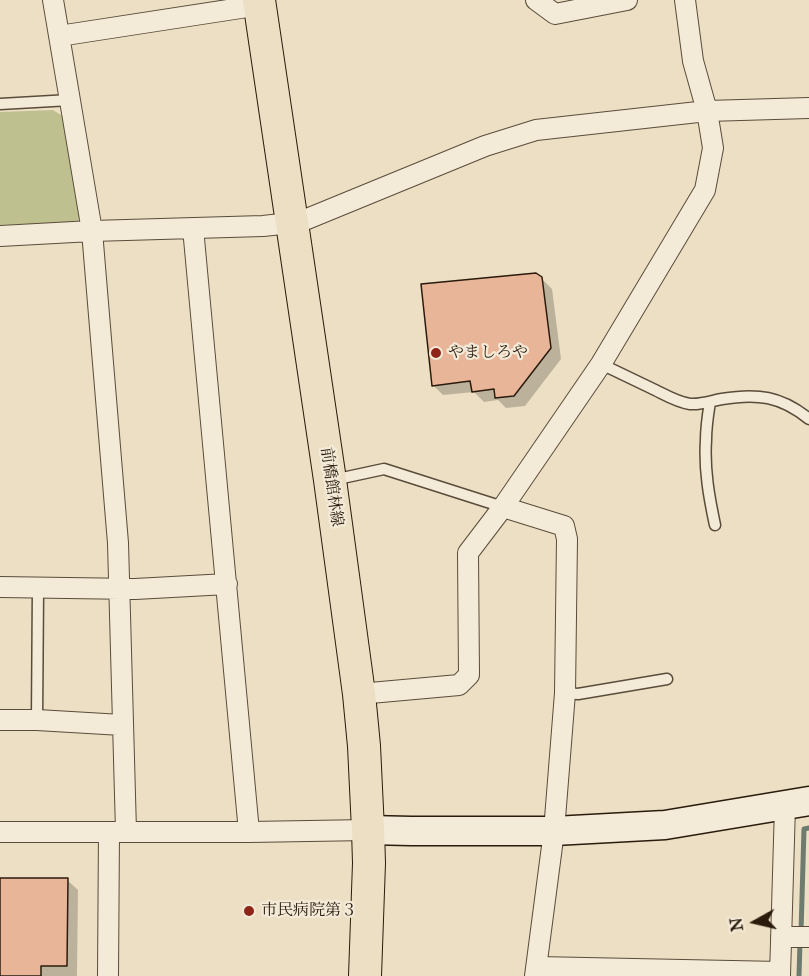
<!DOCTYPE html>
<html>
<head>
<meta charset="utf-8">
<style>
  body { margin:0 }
  #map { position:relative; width:809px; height:976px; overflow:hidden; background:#ecdfc3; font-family:"IM FELL Great Primer",serif }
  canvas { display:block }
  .north { position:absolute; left:725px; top:892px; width:60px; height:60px; -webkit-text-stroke:4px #f3ead8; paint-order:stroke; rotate:262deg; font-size:16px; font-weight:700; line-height:24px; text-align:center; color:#2a1b0c }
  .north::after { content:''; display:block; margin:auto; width:21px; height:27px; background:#2a1b0c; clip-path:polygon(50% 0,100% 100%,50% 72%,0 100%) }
</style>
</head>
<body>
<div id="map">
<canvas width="809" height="976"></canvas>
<div class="north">N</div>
</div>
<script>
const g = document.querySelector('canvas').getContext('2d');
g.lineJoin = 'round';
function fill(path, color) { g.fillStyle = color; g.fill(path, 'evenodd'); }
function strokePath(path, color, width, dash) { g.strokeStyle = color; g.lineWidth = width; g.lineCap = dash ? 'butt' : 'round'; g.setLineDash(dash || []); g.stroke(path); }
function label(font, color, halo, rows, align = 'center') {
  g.font = font + ' "IM FELL Great Primer","Noto Serif JP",serif'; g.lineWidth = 4.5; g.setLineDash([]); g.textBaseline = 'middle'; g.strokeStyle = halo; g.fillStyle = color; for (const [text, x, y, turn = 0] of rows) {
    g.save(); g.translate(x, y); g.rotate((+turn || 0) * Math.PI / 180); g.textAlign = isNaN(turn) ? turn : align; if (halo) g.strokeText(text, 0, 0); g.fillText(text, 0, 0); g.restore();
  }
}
fill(new Path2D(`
  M53,110L64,117L80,217L77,223L0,225V112Z`), '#bfc08f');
fill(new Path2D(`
  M541,278L552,289L561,359L525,406L506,408L498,400L484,402L474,392L443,395L433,385Z
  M0,879L67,880L78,890L77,976H0Z`), '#0003');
strokePath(new Path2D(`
  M801,932L804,829L809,828
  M799,976L800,942`), '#6d7c6e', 5);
const building = new Path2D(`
  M536,273L542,277L551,348L514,396L495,398L494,389L472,392L470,381L432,386L421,284Z
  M0,878H68L67,966H41V976H0Z`);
fill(building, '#e8b599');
strokePath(building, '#2a1b0c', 1.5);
const lane = new Path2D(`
  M0,104L70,100
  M601,364C618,372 634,380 651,388C664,394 676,402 690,404C701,405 711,401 722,399C757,393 781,396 809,419
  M710,402C708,414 706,427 706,440C704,469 709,497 715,525
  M333,480L384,469L503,507
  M565,693L578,694L667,679
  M37,720L38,588`);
const street = new Path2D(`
  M53,0L92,231L118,543L126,831
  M536,0L555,14L627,0
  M59,36L260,5
  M193,228L249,832
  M0,236L92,231L263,226L291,223L307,219L485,146L536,130L707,111L809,108
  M503,507L564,526L567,539L565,693L554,831L535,976
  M0,587L135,589L227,584
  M359,694L459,685L469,675L468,553L503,507L601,364L705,190L713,148L707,111L693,61L685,0
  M0,720H37L122,725
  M0,832H249L368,830
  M781,937H809
  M537,967L780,972
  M108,976L109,832
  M780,976L785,806`);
const secondary = new Path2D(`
  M368,830L411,831H554L665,825L809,801`);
const primary = new Path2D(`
  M259,0L330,480L359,694L364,746L368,830L369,863L365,976`);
strokePath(lane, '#5a4c3a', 13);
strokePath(street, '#5a4c3a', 22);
strokePath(secondary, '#2a1b0c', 31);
strokePath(primary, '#2a1b0c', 34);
strokePath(lane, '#f3ead8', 10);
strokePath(street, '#f3ead8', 20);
strokePath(secondary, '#f3ead8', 28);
strokePath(primary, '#ecdfc3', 32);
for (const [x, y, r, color] of [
  [436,353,6,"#8f2418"],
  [249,911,6,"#8f2418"]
]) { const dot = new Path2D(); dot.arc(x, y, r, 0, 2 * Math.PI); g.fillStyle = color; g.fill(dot); strokePath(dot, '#f3ead8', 2); }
label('16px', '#2a1b0c', '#f3ead8', [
  ["やましろや",448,353],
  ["市民病院第３",261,911]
], 'left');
label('16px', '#2a1b0c', '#f3ead8', [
  ["前橋館林線",331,487,82]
]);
</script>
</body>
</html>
